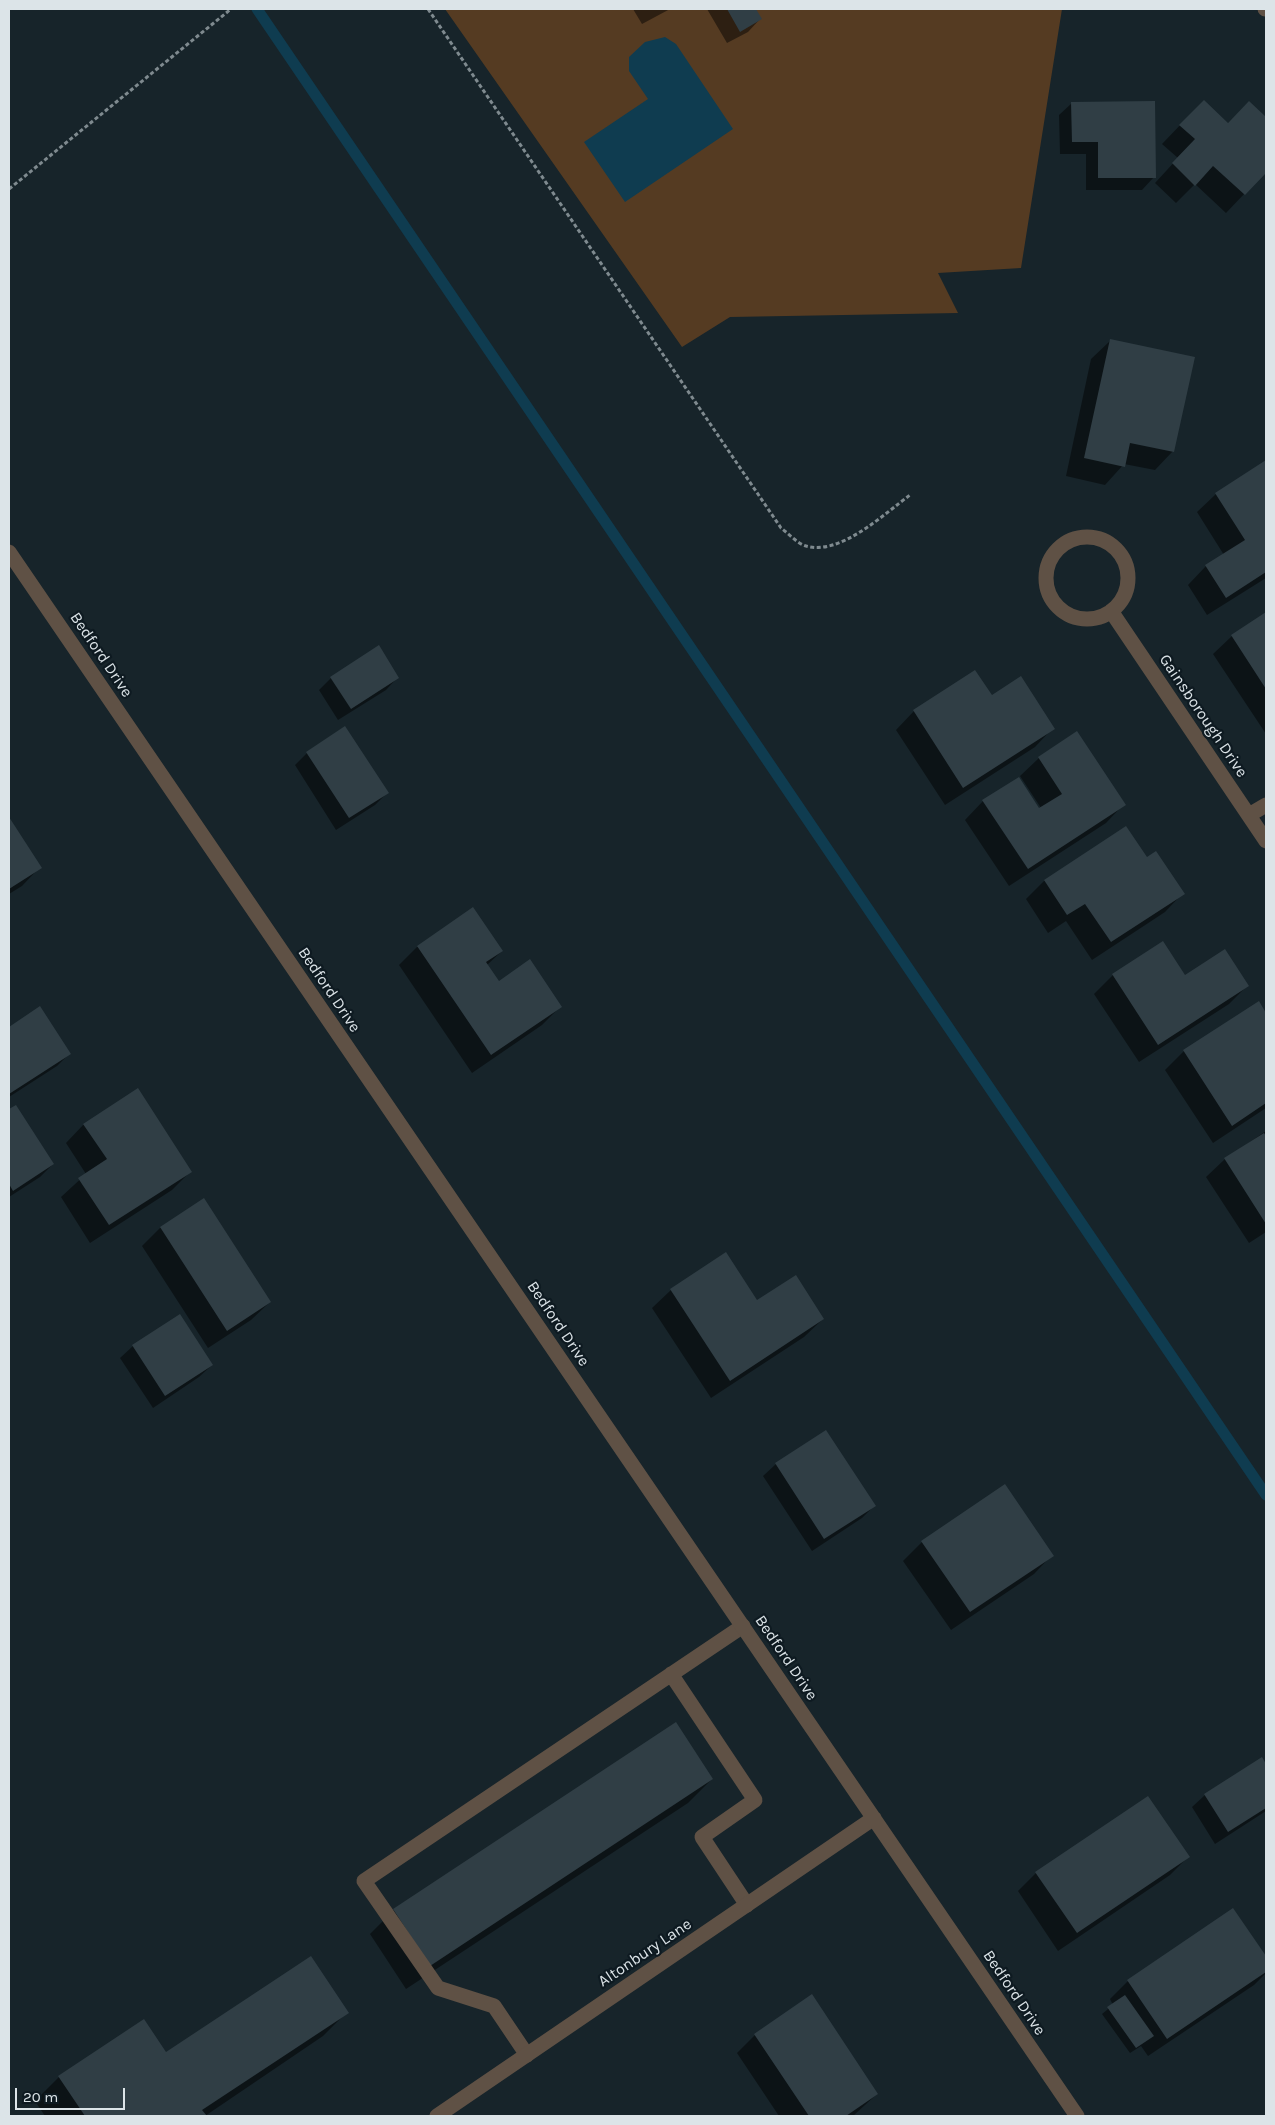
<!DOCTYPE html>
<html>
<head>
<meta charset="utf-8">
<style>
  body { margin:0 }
  #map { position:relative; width:1275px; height:2125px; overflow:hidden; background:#17242a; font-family:Karla,sans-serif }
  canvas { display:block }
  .frame { position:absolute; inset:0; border:10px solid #dce4e8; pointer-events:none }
  .scale { position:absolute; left:15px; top:2088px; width:110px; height:22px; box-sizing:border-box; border:2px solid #dce4e8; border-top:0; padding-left:6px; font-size:15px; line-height:18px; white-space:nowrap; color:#dce4e8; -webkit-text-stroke:4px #0e1a21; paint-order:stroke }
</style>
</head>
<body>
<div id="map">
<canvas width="1275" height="2125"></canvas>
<div class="frame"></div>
<div class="scale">20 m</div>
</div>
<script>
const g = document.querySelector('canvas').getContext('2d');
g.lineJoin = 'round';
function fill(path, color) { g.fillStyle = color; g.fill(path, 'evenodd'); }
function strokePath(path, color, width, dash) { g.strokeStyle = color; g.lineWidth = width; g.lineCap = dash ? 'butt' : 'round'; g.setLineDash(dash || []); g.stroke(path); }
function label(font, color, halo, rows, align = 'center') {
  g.font = font + ' Karla,sans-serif'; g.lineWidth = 4.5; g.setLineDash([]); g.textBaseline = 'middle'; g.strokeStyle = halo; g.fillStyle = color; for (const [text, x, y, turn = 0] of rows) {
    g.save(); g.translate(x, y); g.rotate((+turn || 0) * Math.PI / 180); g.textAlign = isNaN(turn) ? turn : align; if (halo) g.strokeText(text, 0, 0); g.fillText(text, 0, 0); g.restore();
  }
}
fill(new Path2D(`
  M445,9H1062L1021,268L938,273L958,313L730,317L682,347Z`), '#553b22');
fill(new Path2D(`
  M665,37L676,44L733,129L625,202L584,142L648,99L629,71V57L645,42Z`), '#0f3c50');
fill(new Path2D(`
  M633,9H670L642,24Z
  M707,9H755L760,19L748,32L727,43Z
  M1249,102L1266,119V171L1226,213L1195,184L1176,203L1155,183L1178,158L1162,144L1185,120L1227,124Z
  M1072,103L1154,177L1142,190H1086V154H1060L1059,115Z
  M1110,341L1173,451L1155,470L1124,464L1105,485L1066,476L1091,359Z
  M1266,462V578L1207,615L1188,585L1206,566L1224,555L1197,512L1216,494Z
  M1266,614V734L1213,654L1232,636Z
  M398,677L386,690L338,720L319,690L331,678Z
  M991,697L1053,728L1035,747L945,805L896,730L914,711Z
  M307,753L387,793L375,805L336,830L295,765Z
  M1039,758L1124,804L1106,823L1009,886L965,820L983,801L1039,810L1041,808L1020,776Z
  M9,819L40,867L22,886L9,894Z
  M1126,827L1147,859L1183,893L1165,912L1092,960L1066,921L1048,933L1026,899L1044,881Z
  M1163,943L1185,976L1247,986L1229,1004L1139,1062L1094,994L1113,975Z
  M417,947L502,951L487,965L499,983L560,1007L542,1025L472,1073L399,965Z
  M1258,1003L1266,1015V1108L1213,1143L1165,1070L1184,1051Z
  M39,1008L69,1054L57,1066L9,1097V1028Z
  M15,1107L53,1164L40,1177L9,1197V1200V1111Z
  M84,1124L190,1172L172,1190L90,1243L61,1197L86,1174L66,1143Z
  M1266,1131V1232L1249,1243L1206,1177L1225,1159Z
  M203,1200L270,1302L251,1320L208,1348L142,1246L160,1228Z
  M671,1290L757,1302L823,1319L804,1337L711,1398L652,1308Z
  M133,1346L212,1365L199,1377L153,1408L120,1358Z
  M826,1431L874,1506L862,1518L812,1551L763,1476L776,1464Z
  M1005,1486L1052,1555L1034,1574L951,1630L903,1561L922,1542Z
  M675,1724L712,1779L688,1803L406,1989L370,1934L394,1910Z
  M1262,1759L1266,1766V1811L1215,1844L1192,1807L1205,1795Z
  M1188,1857L1170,1875L1058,1951L1018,1891L1036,1873Z
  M1233,1910L1266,1958V1973L1254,1985L1148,2056L1141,2046L1130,2053L1102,2014L1113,2005L1110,1999L1128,1981Z
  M347,2012L323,2036L205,2116H45L35,2101L59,2077L143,2021L165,2054Z
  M755,2035L877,2094L853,2116H779L737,2053Z`), '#0007');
strokePath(new Path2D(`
  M257,9L1266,1495`), '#0f3c50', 11);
fill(new Path2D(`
  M727,9H756L762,19L740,32Z
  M1204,100L1228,123L1249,101L1266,117V173L1245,195L1213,166L1195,186L1172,163L1195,139L1179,125Z
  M1155,101L1156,178H1098V142H1072L1071,102Z
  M1110,339L1195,357L1174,452L1130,443L1125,467L1084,458Z
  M1266,460V572L1226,598L1205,565L1245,540L1215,493Z
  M1266,612V689L1231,635Z
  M379,645L399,678L351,709L330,677Z
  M975,670L992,695L1021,676L1055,729L963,788L913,710Z
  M345,726L389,793L349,818L306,752Z
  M1077,731L1126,805L1028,869L982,800L1019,777L1039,808L1062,794L1038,757Z
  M9,817L42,868L9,889Z
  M1126,826L1147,857L1156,851L1185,894L1111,942L1085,904L1067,915L1044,880Z
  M473,907L503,951L486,962L499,981L530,959L562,1007L491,1055L417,946Z
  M1163,941L1185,975L1225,949L1249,986L1158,1045L1112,974Z
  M1259,1001L1266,1013V1103L1232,1126L1183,1050Z
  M40,1006L71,1054L9,1094V1027Z
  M138,1088L192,1172L109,1225L78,1178L107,1159L83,1124Z
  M16,1105L54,1164L13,1191L9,1184V1109Z
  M1264,1133L1266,1136V1224L1224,1158Z
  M204,1198L271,1302L227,1331L160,1227Z
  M726,1252L757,1300L796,1275L824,1319L730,1381L670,1289Z
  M180,1314L213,1365L165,1396L132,1345Z
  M826,1430L876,1506L824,1539L775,1463Z
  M1005,1484L1054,1556L970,1612L921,1541Z
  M676,1722L713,1779L430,1966L393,1909Z
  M1262,1757L1266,1764V1808L1228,1832L1204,1794Z
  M1148,1796L1190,1857L1077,1933L1035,1872Z
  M1233,1908L1266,1956V1972L1167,2039L1127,1980Z
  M311,1956L349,2013L202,2110L207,2116H85L58,2076L144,2019L166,2052Z
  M812,1994L878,2094L846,2116H809L754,2034Z
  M1125,1995L1154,2036L1136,2048L1107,2007Z`), '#303e45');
strokePath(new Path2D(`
  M428,9L781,528C788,533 798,544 806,546C840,556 884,514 910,495
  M9,189L231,9`), '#7f8a8f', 3, [4, 2.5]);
strokePath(new Path2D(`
  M671,1674L755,1800L702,1837L747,1905
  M527,2055L494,2006L438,1988L364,1881L743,1626`), '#5f5145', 15);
strokePath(new Path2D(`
  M1265,9H1266
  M1046 578a41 41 0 1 1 82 0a41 41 0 1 1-82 0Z
  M9,552L1077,2116
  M1111,611L1266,841
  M1249,815L1266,805
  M437,2116L874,1818`), '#5f5145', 15);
label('16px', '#dce4e8', '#0e1a21', [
  ["Bedford Drive",101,655,56],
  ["Gainsborough Drive",1203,716,56],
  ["Bedford Drive",329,990,56],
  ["Bedford Drive",558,1324,56],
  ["Bedford Drive",786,1658,56],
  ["Altonbury Lane",645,1953,-34],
  ["Bedford Drive",1014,1993,56]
]);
</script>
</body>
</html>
